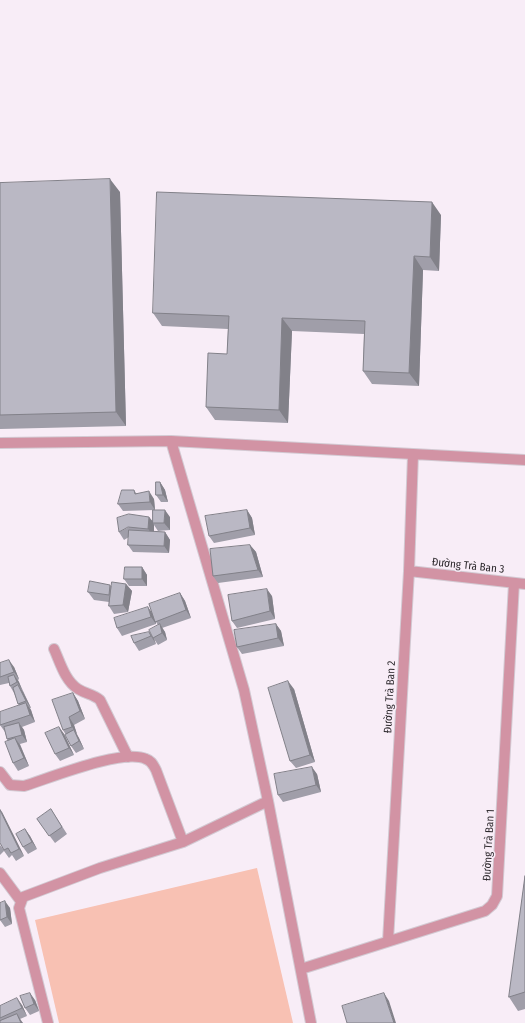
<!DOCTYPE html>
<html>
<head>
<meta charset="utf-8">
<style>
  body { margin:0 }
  canvas { display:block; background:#f8edf7 }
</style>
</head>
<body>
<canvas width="525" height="1023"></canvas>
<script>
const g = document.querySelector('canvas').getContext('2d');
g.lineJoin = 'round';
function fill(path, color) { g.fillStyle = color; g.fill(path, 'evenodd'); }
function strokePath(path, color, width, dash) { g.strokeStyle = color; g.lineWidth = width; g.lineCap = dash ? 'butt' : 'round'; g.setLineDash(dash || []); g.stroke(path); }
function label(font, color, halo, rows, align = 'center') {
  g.font = font + ' "Fira Sans Condensed",sans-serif'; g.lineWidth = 3; g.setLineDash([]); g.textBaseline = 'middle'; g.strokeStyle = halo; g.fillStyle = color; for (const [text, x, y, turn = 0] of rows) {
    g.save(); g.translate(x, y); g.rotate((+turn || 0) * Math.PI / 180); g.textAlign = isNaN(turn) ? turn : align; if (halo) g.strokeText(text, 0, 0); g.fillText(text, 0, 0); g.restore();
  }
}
fill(new Path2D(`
  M257,868L293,1023H59L35,920Z`), '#f8c1b3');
const minor = new Path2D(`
  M171,441L244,690L268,801L311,1023
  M0,443L171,441L525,460
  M409,571L525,584
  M54,649C60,662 65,681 78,689C86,694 93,694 100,700L128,757
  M0,772L10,785L24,786C50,778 123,748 146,759C152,761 153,765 156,770L183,842
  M0,873L20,900
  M388,941L409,571L413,454
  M301,969L485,911L492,905L497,896L514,583
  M48,1023L19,908L23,897L100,868L183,842L268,801`);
strokePath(minor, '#d3cad3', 12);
strokePath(minor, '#d293a4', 10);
fill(new Path2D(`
  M0,183L120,192L126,426L0,429Z
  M441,215L439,271L423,270L419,386L372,384L363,371L364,334L292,331L288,423L215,420L206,407L227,354L228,329L162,326L153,313Z
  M160,482L165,490L168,502H161L156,495Z
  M134,490L136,493L154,499L155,510L123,511L118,504Z
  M247,510L252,518L255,535L214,543L209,536Z
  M149,517L153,522L170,517V530L158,531L154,525V532H165L170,540L169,553L133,552L128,545L129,537L124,540L119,532Z
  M250,545L256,552L263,577L218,583L213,576Z
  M142,567L147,575V586H129L124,579Z
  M126,584L132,591L128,612L114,614L109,606V602L94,600L88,592L110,585L111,586Z
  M180,593L185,601L191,618L162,628L165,632L167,640L158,645L154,639L156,644L139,651L134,643L149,632L153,638L158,625L156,622V624L122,636L117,628L152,613Z
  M272,596L275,619L237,628L232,621Z
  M276,624L281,631L284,646L242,654L237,647Z
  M0,663L14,667L19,679L18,680L31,708H30L31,710L35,722L22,727L24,730L27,742L20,744L29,766L18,771L13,763L8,741L7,739L5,732L0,725L19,706L14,693L10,686L9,683L0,685Z
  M294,689L315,762L296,768L290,761Z
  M73,693L78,701L85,719L74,725L77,734L84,749L76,753L71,746L66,735L63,730Z
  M59,727L64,734L74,755L60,761L55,754Z
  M317,774L321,792L283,802L278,795Z
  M51,809L67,834L55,843L37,819Z
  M2,812L24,856L16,861L12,855L9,858L4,851L0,855V845L4,850Z
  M25,829L30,836L37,849L28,854L23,847Z
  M525,876V1009L518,1011L509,997Z
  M0,903L10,908L12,924L5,927L0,920Z
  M35,1000L39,1011L30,1015L25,1008Z
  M22,1005L27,1016L20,1019L23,1023H0V1006Z`), '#a09ea9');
fill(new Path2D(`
  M110,179L120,192L126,426L116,412Z
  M432,202L441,215L439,271L430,257Z
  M414,256L423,270L419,386L409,373Z
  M282,318L292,331L288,423L279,410Z
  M160,482L165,490L168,502L163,495Z
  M149,491L154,499L155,510L150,502Z
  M165,510L170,517V530L164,523Z
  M247,510L252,518L255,535L250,528Z
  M149,517L154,523H153L154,525V537L148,529Z
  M165,532L170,540L169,553L164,546Z
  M250,545L256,552L263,577L258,570Z
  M142,567L147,575V586L142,579Z
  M126,584L132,591L128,612L123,605Z
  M267,589L272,596L275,619L270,611Z
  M180,593L185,601L191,618L186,610Z
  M148,607L153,614L156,624L151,617Z
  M160,624L165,632L167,640L162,633Z
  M276,624L281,631L284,646L278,638Z
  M149,632L154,639L156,644L151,636Z
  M9,660L14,667L19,679L14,672Z
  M14,675L19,682L22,690L17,682Z
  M288,681L294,689L315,762L310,755Z
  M18,685L23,692L31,708L26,701Z
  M73,693L78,701L85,719L80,711Z
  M26,703L31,710L35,722L30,715Z
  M69,717L74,725L77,734L72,727Z
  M19,723L24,730L27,742L22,735Z
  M59,727L64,734L74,755L69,748Z
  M74,730L79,738L84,749L79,741Z
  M15,738L20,745L29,766L24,758Z
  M312,767L317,774L321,792L316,785Z
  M0,809L2,812L24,856L19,849L0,810Z
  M25,829L30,836L37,849L32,842Z
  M5,901L10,908L12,924L7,917Z
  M30,993L35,1000L39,1011L34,1004Z
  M384,993L389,1001L396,1023H394Z
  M17,998L22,1005L27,1016L22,1008Z
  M17,1014L22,1022L23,1023H21Z`), '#828189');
const building = new Path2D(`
  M110,179L116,412L0,415V183Z
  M157,192L432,202L430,257L414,256L409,373L363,371L365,321L282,318L279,410L206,407L208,353L227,354L229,316L153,313Z
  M156,482H160L163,495H156Z
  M122,490H134L135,494L149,491L150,502L118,504Z
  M153,510H165L164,523H153Z
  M247,510L250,528L209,536L205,516Z
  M129,514L149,517L148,529L128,527L119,532L117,518Z
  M129,530L165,532L164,546L128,545Z
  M250,545L258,570L213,576L210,549Z
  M125,567H142V579H124Z
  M90,581L110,585L109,595L88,592Z
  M112,582L126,584L123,605L109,606Z
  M267,589L270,611L232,621L228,595Z
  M180,593L186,610L155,622L149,604Z
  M148,607L151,617L117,628L114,618Z
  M160,624L162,633L153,638L149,630Z
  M276,624L278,638L237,647L234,630Z
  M149,632L151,636L134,643L131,636Z
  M9,660L14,672L0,677V663Z
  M14,675L17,682L10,686L8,677Z
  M288,681L310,755L290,761L268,688Z
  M18,685L26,701L18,704L13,688Z
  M73,693L80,711L69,717L72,727L63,730L52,700Z
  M26,703L30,715L0,725V712Z
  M19,723L22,735L7,739L4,727Z
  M59,727L69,748L55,754L45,733Z
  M74,730L79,741L71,746L65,735Z
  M15,738L24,758L13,763L5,742Z
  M312,767L316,785L278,795L274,774Z
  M51,809L62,827L49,836L37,819Z
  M0,810L19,849L11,853L8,848L4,850L0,843Z
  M25,829L32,842L23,847L16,834Z
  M525,876V992L509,997Z
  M5,901L7,917L0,920V903Z
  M30,993L34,1004L25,1008L20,996Z
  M384,993L394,1023H347L342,1006Z
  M17,998L22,1008L0,1018V1006Z
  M17,1014L21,1023H0V1021Z`);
fill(building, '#bab8c4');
strokePath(building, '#828189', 1);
label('11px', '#2d292d', '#f8edf7', [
  ["Đường Trà Ban 3",468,566,6],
  ["Đường Trà Ban 2",390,697,-87],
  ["Đường Trà Ban 1",489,845,-87]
]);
</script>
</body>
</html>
